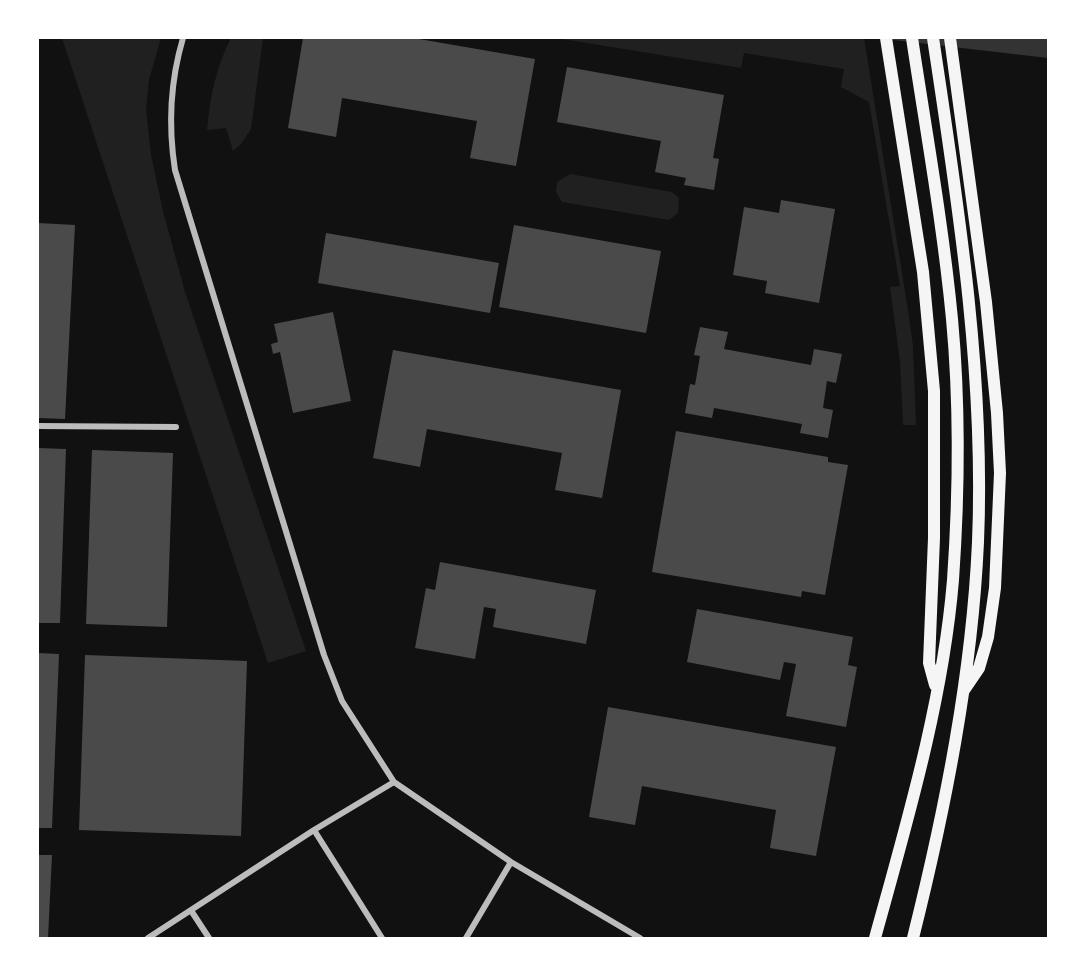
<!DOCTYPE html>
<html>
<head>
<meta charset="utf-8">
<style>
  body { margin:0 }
  #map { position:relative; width:1086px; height:976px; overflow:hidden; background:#111; font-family:Mulish,sans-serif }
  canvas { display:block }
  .frame { position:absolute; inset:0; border:39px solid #fff; pointer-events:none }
</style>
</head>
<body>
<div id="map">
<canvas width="1086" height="976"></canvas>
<div class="frame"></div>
</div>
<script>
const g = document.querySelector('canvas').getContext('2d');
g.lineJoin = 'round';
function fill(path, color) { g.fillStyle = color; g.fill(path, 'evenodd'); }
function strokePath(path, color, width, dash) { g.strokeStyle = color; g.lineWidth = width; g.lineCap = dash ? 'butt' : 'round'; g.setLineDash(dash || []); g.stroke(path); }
fill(new Path2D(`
  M62,38H161L149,80L146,109L151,155L163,211L185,292L306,651L268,663Z
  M231,38H263L251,129L241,144L233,151L226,128L207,130C210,97 216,67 231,38Z
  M556,38H864L908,310L913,346L916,425H903L900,362L890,287L900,286L869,102L841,87L844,69L744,53L741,68Z
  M570,174L672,192L679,198L678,213L669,220L562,202L556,192L557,182Z`), '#202020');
fill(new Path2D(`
  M876,38H1048V58Z`), '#333');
fill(new Path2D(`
  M303,38H413L535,59L516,166L470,158L477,121L342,98L336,137L288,128Z
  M567,67L724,95L713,158L719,159L714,190L684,185L686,178L655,172L661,141L557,122Z
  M781,200L835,209L819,303L765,293L767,281L733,275L744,207L779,213Z
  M38,223L75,225L65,419L38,418Z
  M514,225L661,251L646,333L499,307Z
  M326,233L499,263L490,313L318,283Z
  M333,312L351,401L293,413L280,352L273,354L271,344L278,342L274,324Z
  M700,327L728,332L724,349L811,365L814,349L842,354L836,383L827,381L823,408L833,410L828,438L800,433L802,424L714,408L712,418L685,413L690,384L695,385L700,356L694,355Z
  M393,350L621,390L602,498L555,490L562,453L427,429L420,467L373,458Z
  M676,431L828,457V462L848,465L825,595L802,591L801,597L652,572Z
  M38,448L66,449L60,623H38Z
  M92,450L173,453L167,627L86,624Z
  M440,562L596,590L586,644L493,627L496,609L484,607L475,659L415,648L426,588L435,590Z
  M697,609L853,637L848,665L857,667L846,727L786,716L796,664L784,662L780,680L687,662Z
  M38,653L59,654L52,828H38Z
  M85,655L247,661L241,836L79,830Z
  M608,707L836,747L816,856L770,848L776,810L642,786L635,825L589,817Z
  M38,855H52L48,938H38Z`), '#4a4a4a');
strokePath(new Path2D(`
  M183,38C170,82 168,125 175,170L324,655L342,701L394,782L511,862L640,938
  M38,426L176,427
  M314,830L382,938
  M192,912L209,938
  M148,938L314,830L394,782
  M466,938L511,862`), '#bcbcbc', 6);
strokePath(new Path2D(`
  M886,38L923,272L934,391V538L929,663L935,685
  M950,38L986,302L997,413L1000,473L995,588L988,637L979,668L964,690
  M875,938C907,822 943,701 953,580C959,494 960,405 952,319C943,225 926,131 912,38
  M913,938C945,810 972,675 978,542C985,373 958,204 933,38`), '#f5f5f5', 12);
</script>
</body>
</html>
